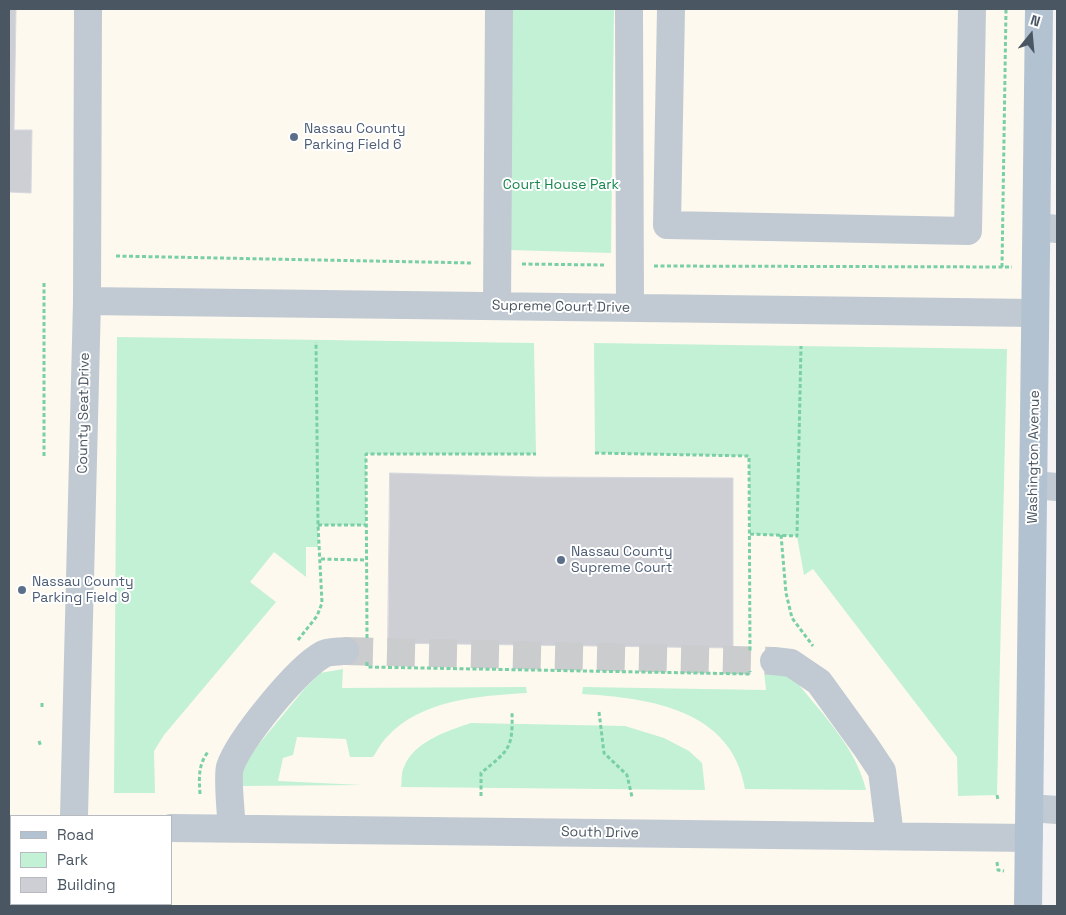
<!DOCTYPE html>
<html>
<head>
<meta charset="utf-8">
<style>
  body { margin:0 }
  #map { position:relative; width:1066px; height:915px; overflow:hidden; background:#f5f3f3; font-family:"Space Grotesk",sans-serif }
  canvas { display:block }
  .frame { position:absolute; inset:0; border:10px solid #4a5661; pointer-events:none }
  .legend { position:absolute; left:10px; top:815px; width:162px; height:90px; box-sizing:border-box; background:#fff; border:1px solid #b7bbc0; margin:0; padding:6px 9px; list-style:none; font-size:15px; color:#4a5661 }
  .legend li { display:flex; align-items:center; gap:10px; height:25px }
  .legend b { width:25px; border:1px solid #b7bbc0 }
  .north { position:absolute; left:1006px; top:10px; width:50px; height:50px; -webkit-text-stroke:4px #fff; paint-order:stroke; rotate:17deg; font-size:14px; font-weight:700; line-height:20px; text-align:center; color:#4a5661 }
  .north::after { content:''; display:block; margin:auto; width:18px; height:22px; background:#4a5661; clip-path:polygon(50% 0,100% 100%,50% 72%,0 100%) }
</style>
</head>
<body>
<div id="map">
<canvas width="1066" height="915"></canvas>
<div class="frame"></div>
<ul class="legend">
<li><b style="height:6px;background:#b3c2d1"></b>Road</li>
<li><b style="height:14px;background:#c3f1d5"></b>Park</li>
<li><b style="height:14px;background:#cdcfd5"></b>Building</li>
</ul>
<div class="north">N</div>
</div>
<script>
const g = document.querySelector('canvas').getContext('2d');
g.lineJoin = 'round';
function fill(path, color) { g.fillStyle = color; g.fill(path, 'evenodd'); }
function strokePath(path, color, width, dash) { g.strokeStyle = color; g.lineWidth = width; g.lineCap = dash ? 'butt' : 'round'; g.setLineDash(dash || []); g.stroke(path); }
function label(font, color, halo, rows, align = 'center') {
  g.font = font + ' "Space Grotesk",sans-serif'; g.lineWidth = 4; g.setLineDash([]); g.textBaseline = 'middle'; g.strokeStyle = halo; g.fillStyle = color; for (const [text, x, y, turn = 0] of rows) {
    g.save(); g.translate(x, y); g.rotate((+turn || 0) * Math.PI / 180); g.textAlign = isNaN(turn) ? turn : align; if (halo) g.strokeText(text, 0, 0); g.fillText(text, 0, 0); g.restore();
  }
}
fill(new Path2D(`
  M9,9H1039L1028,906H9ZM11,816H171V904H11Z`), '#fdf9ef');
fill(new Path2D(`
  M511,9H614L611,253L510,250Z
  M117,337L534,343L536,454H366V525H318V547H306V577L274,552L250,582L276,602L164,735L154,751L155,793H114Z
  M594,343L1007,349L997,795L958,796L957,757L813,569L804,575L797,536L750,534L749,456L595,453Z
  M343,669L342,688L526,687L527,693C479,696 421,699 386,738C381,743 377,751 373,757H350L346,739L297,737L293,755L283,758L278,781L362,785L241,786L243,767L259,744L306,687L320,673Z
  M764,670L777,671L792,676C819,711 856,746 866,790L745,789C732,709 649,698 582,694L583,687L766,690Z
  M471,723L625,726L664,738L689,751L702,763L705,790L401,787C402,781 401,773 404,767C414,741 448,731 471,723Z`), '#c3f1d5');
const building = new Path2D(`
  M9,9H16L14,130H32L31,193L9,192Z
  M390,473L535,477L733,478V648L388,643Z`);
fill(building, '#cdcfd5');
strokePath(building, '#d7d9de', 1);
strokePath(new Path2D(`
  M345,651L774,661`), '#caccce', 28, [28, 14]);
strokePath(new Path2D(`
  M116,256L473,263
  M522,264L605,265
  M654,266L1012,267
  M1002,267L1006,9
  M595,453L749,456L750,653
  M44,456V282
  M318,525H366
  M750,534L797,536L801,346
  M781,535L786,593L792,618L813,646
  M321,559L366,560
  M367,638L366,454H536
  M298,640L317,616L322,603L318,525L316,342
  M367,662V667L750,674V671
  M42,703V707
  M599,712L604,753L627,775L632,797
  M39,741L41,747
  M200,794C199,778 198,765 208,752
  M997,795L998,800
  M481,796V773C509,750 513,749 512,712
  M997,862L998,870L1004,871`), '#7ad0a6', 3, [4, 2.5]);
strokePath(new Path2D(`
  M629,9L630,308
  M671,9L667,225L968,231L972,9
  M1037,227L1057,229
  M87,301L1035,313
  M497,306L499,9
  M1033,485L1057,487
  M774,661L791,663L819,682L866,747L882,771L890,836
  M1030,808L1057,810
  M74,816L87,301L88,9
  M171,828L1029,838
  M232,828C231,815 227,777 230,767C239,740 297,669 322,655C328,651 338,652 345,651
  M73,906V904`), '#c1cad2', 28);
strokePath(new Path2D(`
  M1028,906L1039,9`), '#b3c2d1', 28);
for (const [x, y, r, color] of [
  [294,137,5,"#5c6f8a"],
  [561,560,5,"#5c6f8a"],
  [22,590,5,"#5c6f8a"]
]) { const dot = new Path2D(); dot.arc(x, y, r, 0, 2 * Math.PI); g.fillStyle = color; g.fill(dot); strokePath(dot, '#fff', 2); }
label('14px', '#4e5e75', '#fff', [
  ["Nassau County",304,129],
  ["Parking Field 6",304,145],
  ["Nassau County",571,552],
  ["Supreme Court",571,568],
  ["Nassau County",32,582],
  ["Parking Field 9",32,598]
], 'left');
label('14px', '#17864f', '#fff', [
  ["Court House Park",561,185]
]);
label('14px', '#4a5661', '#fff', [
  ["Supreme Court Drive",561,307,1],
  ["County Seat Drive",84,413,-89],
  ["Washington Avenue",1034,457,-89],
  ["South Drive",600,833,1]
]);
</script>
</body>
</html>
